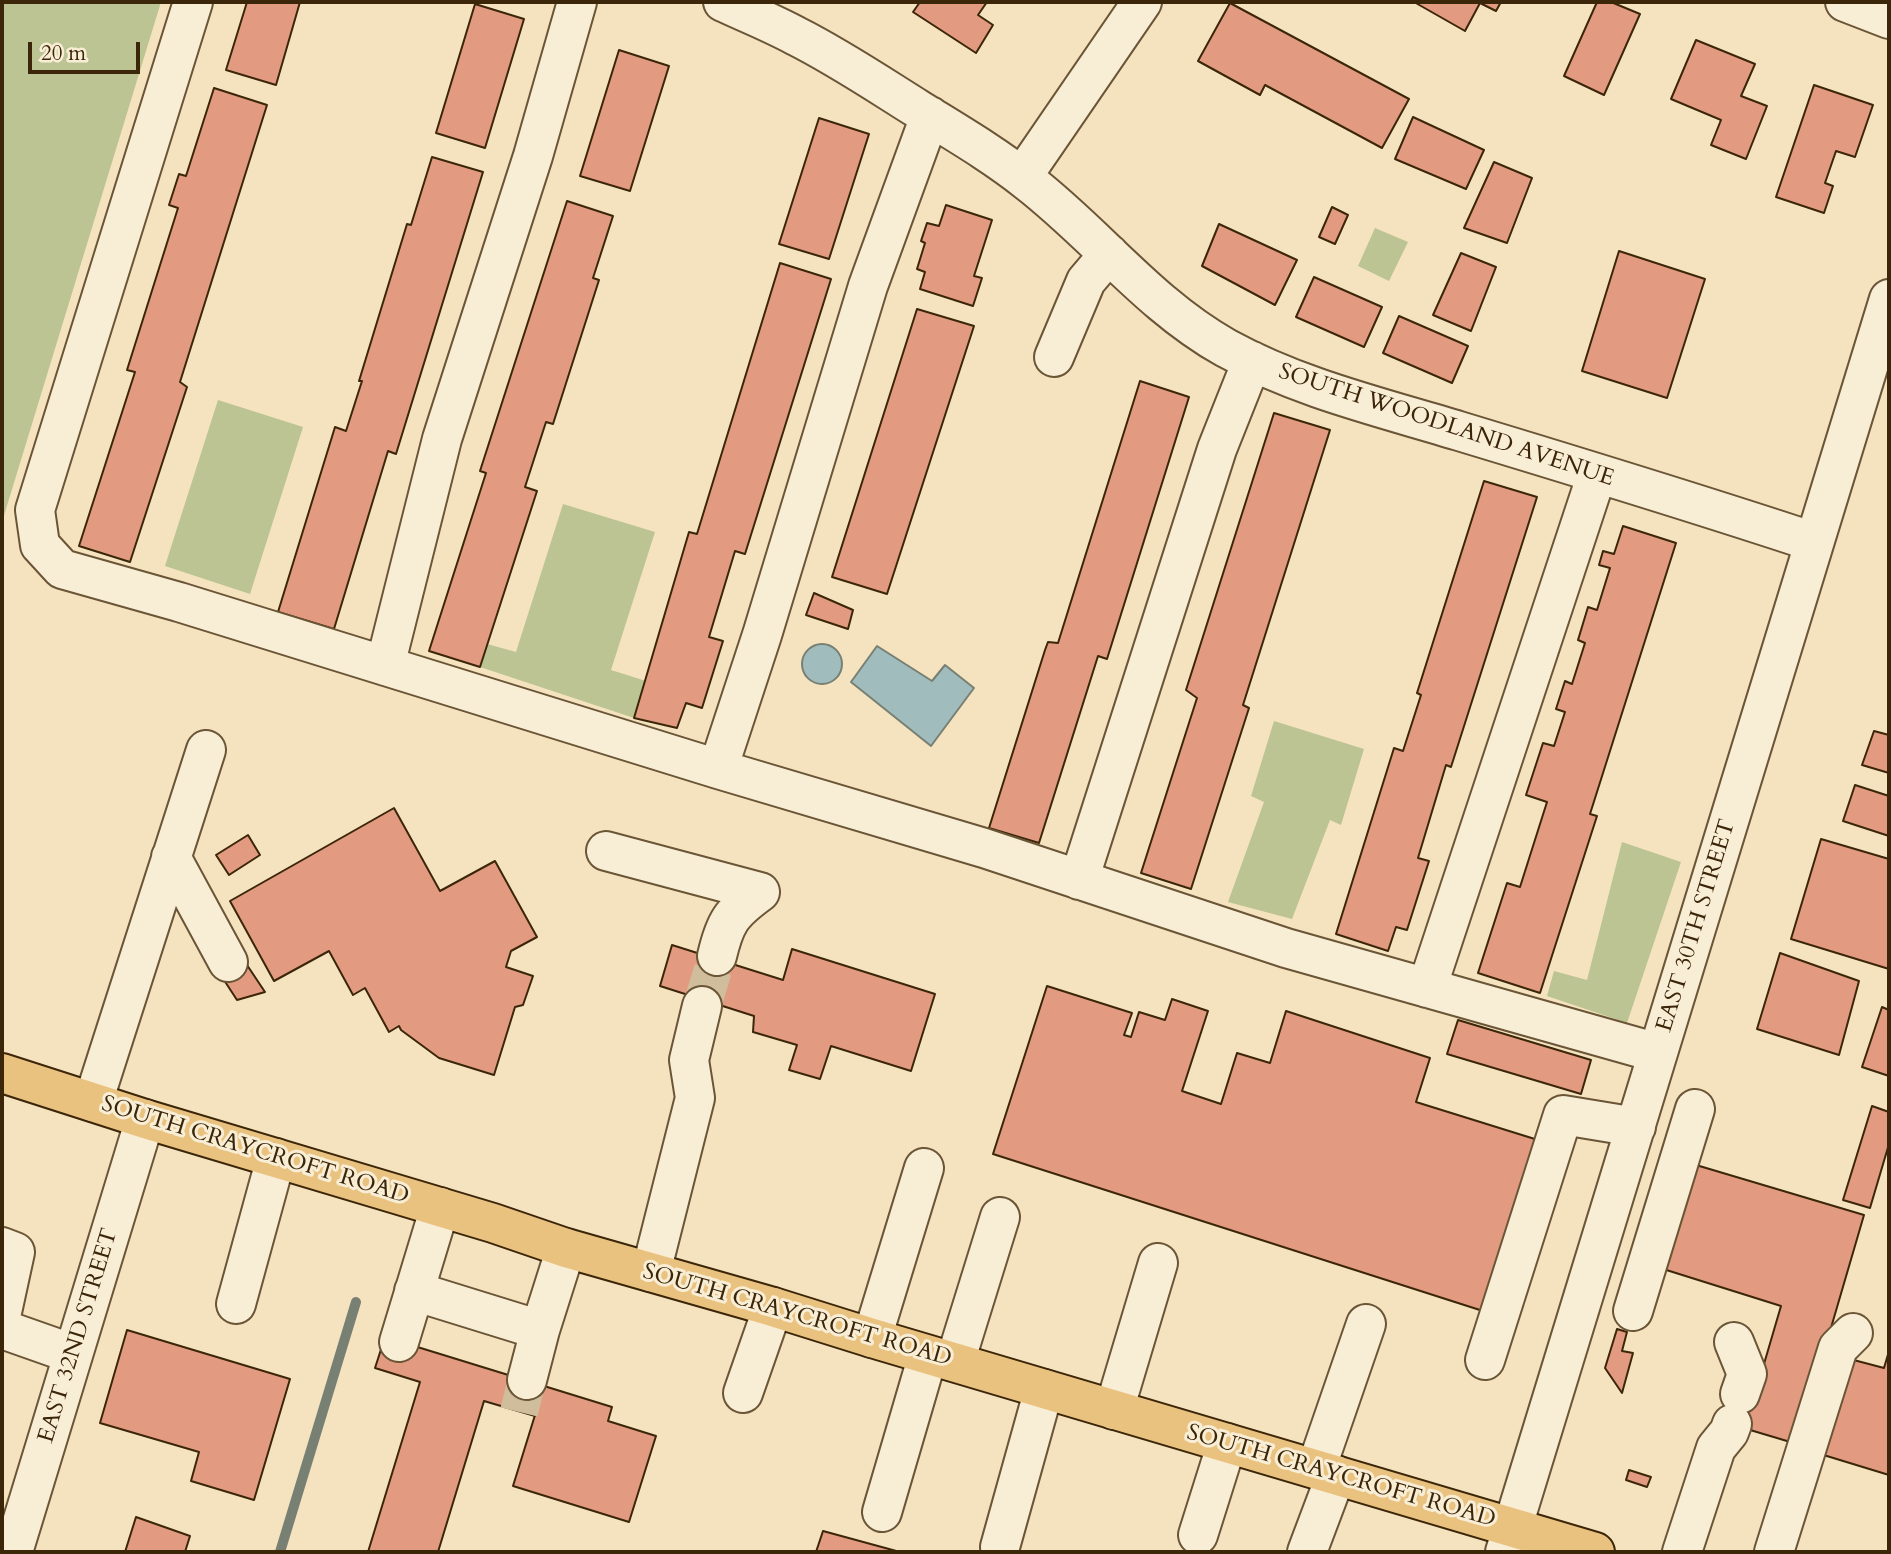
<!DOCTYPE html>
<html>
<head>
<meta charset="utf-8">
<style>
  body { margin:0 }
  #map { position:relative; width:1891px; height:1554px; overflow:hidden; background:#f5e3bf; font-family:Cardo,serif }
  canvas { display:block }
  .frame { position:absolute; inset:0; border:4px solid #3c2609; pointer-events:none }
  .scale { position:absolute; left:28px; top:42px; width:112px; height:32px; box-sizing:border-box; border:4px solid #3c2609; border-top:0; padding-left:9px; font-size:21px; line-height:24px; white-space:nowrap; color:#3c2609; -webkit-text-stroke:5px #f8edd5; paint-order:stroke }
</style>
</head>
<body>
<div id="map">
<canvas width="1891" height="1554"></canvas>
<div class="frame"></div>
<div class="scale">20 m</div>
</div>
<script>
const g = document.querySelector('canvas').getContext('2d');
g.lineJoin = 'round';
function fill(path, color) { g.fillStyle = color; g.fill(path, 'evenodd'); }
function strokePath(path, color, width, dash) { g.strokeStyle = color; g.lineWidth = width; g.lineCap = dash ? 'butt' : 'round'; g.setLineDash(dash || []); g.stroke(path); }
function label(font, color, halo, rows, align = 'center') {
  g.font = font + ' Cardo,serif'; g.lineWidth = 6; g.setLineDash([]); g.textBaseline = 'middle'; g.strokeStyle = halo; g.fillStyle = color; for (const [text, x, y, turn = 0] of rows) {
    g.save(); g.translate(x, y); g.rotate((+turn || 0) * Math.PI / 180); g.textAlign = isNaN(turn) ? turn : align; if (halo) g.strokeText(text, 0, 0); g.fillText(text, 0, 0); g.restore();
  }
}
fill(new Path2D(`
  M2,2H161L2,522Z
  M1375,228L1408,242L1389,281L1358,266Z
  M218,400L303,427L250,594L165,566Z
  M563,504L655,532L611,670L646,681L634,718L480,667L487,644L516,652Z
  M1274,721L1364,749L1341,825L1330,820L1292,919L1228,902L1264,802L1251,796Z
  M1622,842L1681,862L1627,1023L1547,996L1554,971L1587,980Z`), '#bbc492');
const water = new Path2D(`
  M802 664a20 20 0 1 1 40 0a20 20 0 1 1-40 0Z
  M877,646L932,681L945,665L974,688L931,746L851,682Z`);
fill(water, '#a0bcbc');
strokePath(water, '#788074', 2);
strokePath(new Path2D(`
  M280,1552L356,1302`), '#788074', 10);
const building = new Path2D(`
  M247,2H300L276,85L226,70Z
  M920,2H987L978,15L993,25L976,53L913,12Z
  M1414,2H1501L1496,11L1480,3L1465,31Z
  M1597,2H1611L1640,14L1604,95L1564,76Z
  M1230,3L1409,99L1382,148L1265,85L1260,95L1198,61Z
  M475,4L524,19L485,148L436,133Z
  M1696,40L1755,64L1741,96L1767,106L1746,159L1711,145L1721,120L1671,99Z
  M619,50L669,66L630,191L580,176Z
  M1814,85L1873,105L1855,157L1836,151L1825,183L1833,186L1824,213L1776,197Z
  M214,88L267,105L180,382L187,387L130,562L79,546L135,372L127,370L178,208L169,205L179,174L186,176Z
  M1413,117L1484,150L1466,189L1395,159Z
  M819,118L869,134L829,259L779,244Z
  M432,157L483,172L396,454L388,451L334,629L278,612L335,427L346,431L362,381H359L407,224L411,225Z
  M1494,162L1532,178L1507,243L1464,228Z
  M567,201L613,216L593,278L599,280L553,424L546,422L525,487L537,491L480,667L429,651L486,473L480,471Z
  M946,205L992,220L974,276L982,278L973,306L920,289L925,272L917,269L925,243L921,241L927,223L939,226Z
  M1332,207L1348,215L1335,244L1319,237Z
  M1219,224L1297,260L1275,305L1202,266Z
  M1619,251L1705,279L1667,398L1582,371Z
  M1461,253L1496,267L1471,331L1433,315Z
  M780,263L831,279L745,554L735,551L709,637L723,641L702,708L686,703L677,728L634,718L689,532L697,534Z
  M1314,277L1382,307L1364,347L1296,317Z
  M917,309L974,326L887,594L832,577Z
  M1399,316L1468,346L1452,383L1383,353Z
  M1140,381L1189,397L1107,659L1098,656L1039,843L989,828L1045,650L1048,642L1058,643Z
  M1274,413L1330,430L1243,705L1249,708L1191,889L1141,873L1197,698L1186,690Z
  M1484,481L1537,497L1451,767L1446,765L1418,858L1429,861L1407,930L1396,927L1388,951L1336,934L1394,748L1403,751L1421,695L1417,693Z
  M1623,526L1676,543L1590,814L1597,816L1540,993L1478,973L1507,883L1520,887L1547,802L1526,795L1543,743L1554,746L1565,712L1556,709L1565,681L1572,684L1585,643L1578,640L1588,607L1597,610L1610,568L1599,565L1603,551L1614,554Z
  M814,593L853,610L848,629L806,615Z
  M1874,731L1889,735V773L1862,765Z
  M1855,785L1889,796V836L1843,821Z
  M394,808L440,891L495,861L537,937L511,951L506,967L533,976L523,1005L515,1007L494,1075L439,1058L401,1030L399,1026L389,1032L365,988L353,995L329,951L274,981L230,901Z
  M248,835L260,855L229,875L216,855Z
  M1821,839L1889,859V969L1791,939Z
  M672,945L783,980L792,949L935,994L911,1071L831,1046L820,1079L789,1070L797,1045L753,1032L754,1016L660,986Z
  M1780,953L1859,981L1839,1055L1757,1029Z
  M245,962L265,992L237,1000L222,977Z
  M1047,986L1132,1013L1124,1035L1131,1037L1139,1012L1165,1020L1172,999L1208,1011L1182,1091L1221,1104L1237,1053L1270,1063L1286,1011L1430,1058L1416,1102L1538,1140L1483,1311L993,1154Z
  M1882,1007L1889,1010V1076L1862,1067Z
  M1458,1020L1591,1060L1581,1094L1447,1054Z
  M1872,1106L1889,1112V1144L1870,1208L1843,1200Z
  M1686,1162L1864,1215L1797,1444L1720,1421L1729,1391L1754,1398L1781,1306L1660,1268Z
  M1617,1329L1627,1332L1622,1351L1633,1353L1622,1393L1605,1368Z
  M127,1330L290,1379L254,1500L191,1481L199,1452L100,1423Z
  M385,1337L544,1386L535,1416L484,1401L438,1552H368L420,1382L375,1368Z
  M1889,1351V1475L1817,1453L1846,1358L1884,1368Z
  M544,1386L612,1407L608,1421L656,1436L629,1522L513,1486Z
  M1629,1470L1651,1477L1647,1487L1626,1480Z
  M136,1517L190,1536L185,1552H125Z
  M823,1531L900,1552H816Z`);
fill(building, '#e29b80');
strokePath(building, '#3c2609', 2);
strokePath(new Path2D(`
  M702,1006L717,956
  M519,1412L527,1380`), '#d0bd9b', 38, [38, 19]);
const minor = new Path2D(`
  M193,2L35,510L40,545L62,569L179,602L718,769L984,848L1286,948L1658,1053
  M723,2C747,13 772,23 796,36C838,57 878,84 918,109C955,132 993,154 1027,181C1096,234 1149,305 1226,348C1299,388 1380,407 1459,431C1578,467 1696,503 1814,542
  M1845,2L1889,19
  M1022,177L1142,2
  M1054,357L1086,281L1109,254
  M385,666L442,439L533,156L577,2
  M718,769L762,635L868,286L930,116
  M606,851L760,892
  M171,857L228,962
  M1079,880L1217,449L1252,361
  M717,956C725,922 731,913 760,892
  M1427,988L1597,474
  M93,1102L206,750
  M2,1247L15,1252L2,1312
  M651,1272L695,1098L689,1060L702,1006
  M414,1291L540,1330
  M236,1304L276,1158
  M1633,1311L1695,1109
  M2,1329L73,1354
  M872,1338L924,1168
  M399,1342L440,1207
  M1734,1342L1747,1374L1740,1394
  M1485,1360L1563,1115L1636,1127
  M955,1362L1000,1217
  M527,1380L540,1330L566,1248
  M743,1393L773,1307
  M1114,1410L1158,1263
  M1316,1469L1366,1324
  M882,1512L928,1355
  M1198,1535L1227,1443
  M1000,1547L1044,1389
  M13,1552L145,1119
  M1307,1552L1336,1475
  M1505,1552L1889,299
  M1682,1552L1716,1448L1729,1432L1732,1424
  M1774,1552L1838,1348L1853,1333`);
const major = new Path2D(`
  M2,1073L145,1119L493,1223L566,1248L773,1307L872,1338L1595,1552`);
strokePath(minor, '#6a5536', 42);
strokePath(major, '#3c2609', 42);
strokePath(minor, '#f8edd5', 38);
strokePath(major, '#eac280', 38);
label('23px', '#3c2609', '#f8edd5', [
  ["SOUTH WOODLAND AVENUE",1446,426,18],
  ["EAST 30TH STREET",1697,926,-73],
  ["SOUTH CRAYCROFT ROAD",255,1151,17],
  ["SOUTH CRAYCROFT ROAD",797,1316,16],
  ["EAST 32ND STREET",79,1336,-73],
  ["SOUTH CRAYCROFT ROAD",1341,1477,16]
]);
</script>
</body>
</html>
